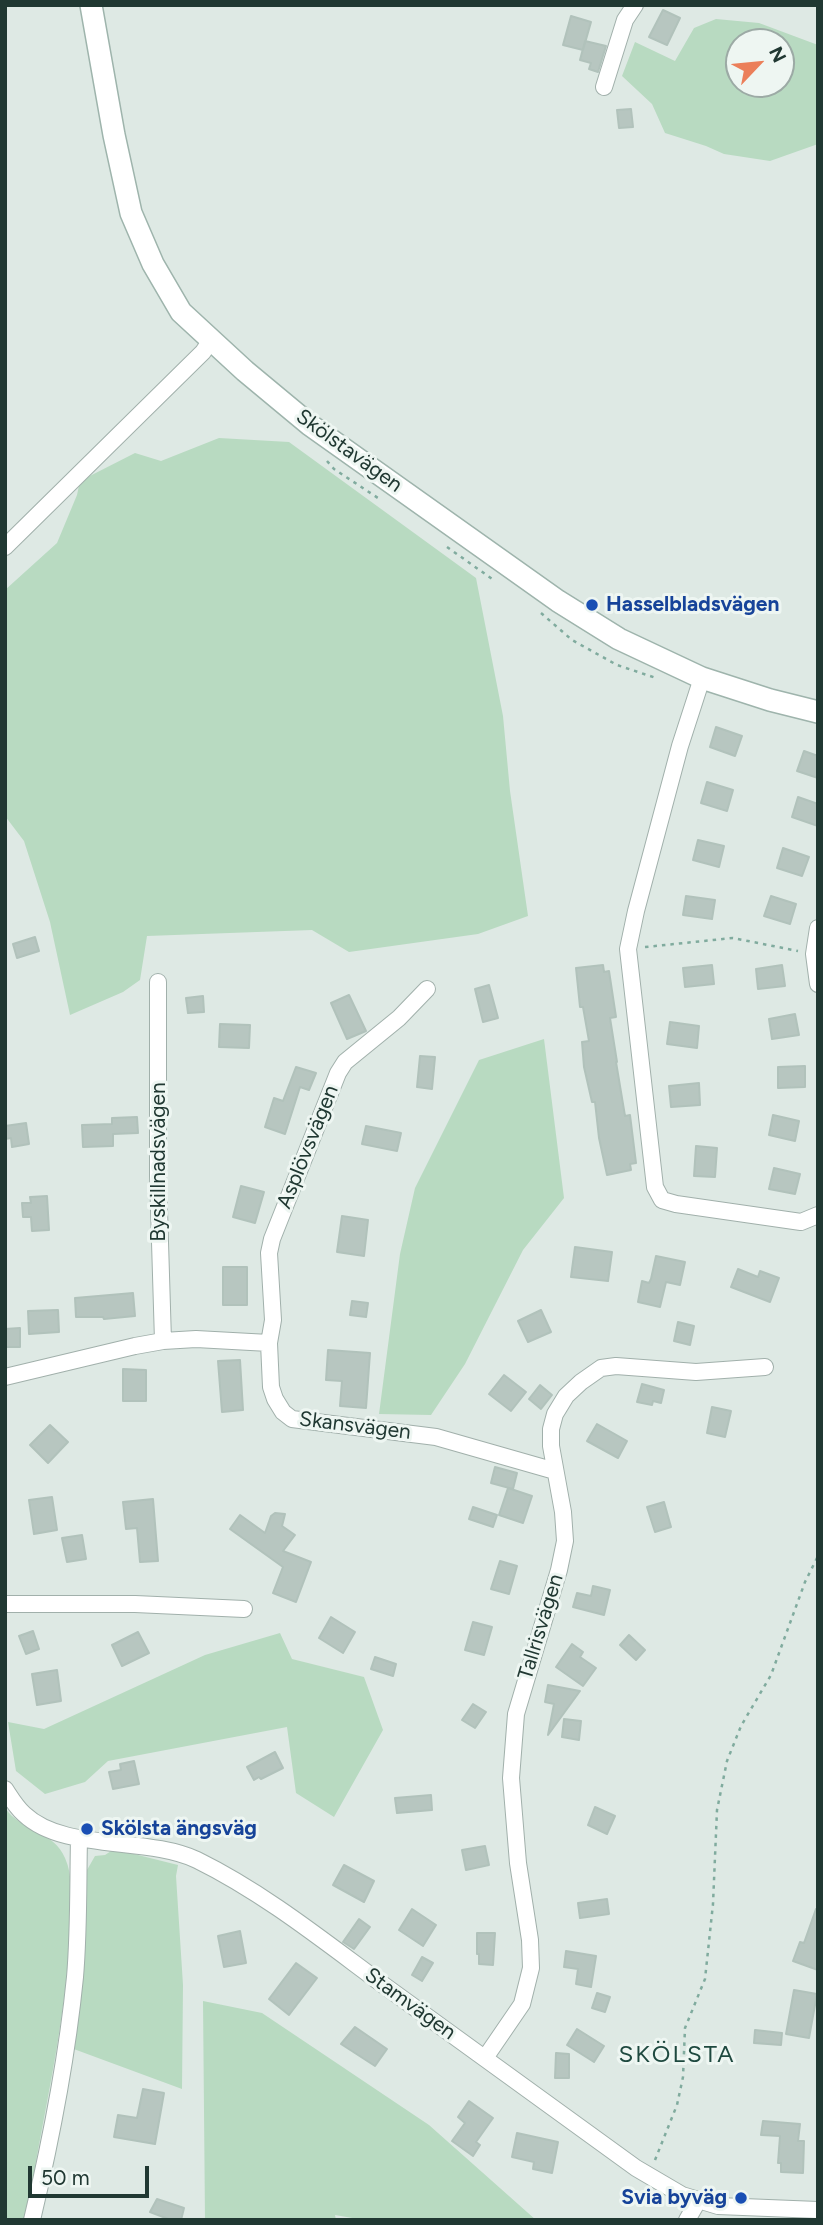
<!DOCTYPE html>
<html>
<head>
<meta charset="utf-8">
<style>
  body { margin:0 }
  #map { position:relative; width:823px; height:2225px; overflow:hidden; background:#dee9e4; font-family:Figtree,sans-serif }
  canvas { display:block }
  .frame { position:absolute; inset:0; border:7px solid #203832; pointer-events:none }
  .north { position:absolute; left:725px; top:28px; width:70px; height:70px; box-sizing:border-box; background:#eef6f2; border:2px solid #9caaa5; border-radius:50%; rotate:64deg; font-size:19px; font-weight:700; line-height:28px; text-align:center; color:#203832 }
  .north::after { content:''; display:block; margin:auto; width:24px; height:32px; background:#eb7f5a; clip-path:polygon(50% 0,100% 100%,50% 72%,0 100%) }
  .scale { position:absolute; left:28px; top:2166px; width:121px; height:32px; box-sizing:border-box; border:4px solid #203832; border-top:0; padding-left:9px; font-size:21px; line-height:24px; white-space:nowrap; color:#203832; -webkit-text-stroke:5px #eef6f2; paint-order:stroke }
</style>
</head>
<body>
<div id="map">
<canvas width="823" height="2225"></canvas>
<div class="frame"></div>
<div class="north">N</div>
<div class="scale">50 m</div>
</div>
<script>
const g = document.querySelector('canvas').getContext('2d');
g.lineJoin = 'round';
function fill(path, color) { g.fillStyle = color; g.fill(path, 'evenodd'); }
function strokePath(path, color, width, dash) { g.strokeStyle = color; g.lineWidth = width; g.lineCap = dash ? 'butt' : 'round'; g.setLineDash(dash || []); g.stroke(path); }
function label(font, color, halo, rows, align = 'center') {
  g.font = font + ' Figtree,sans-serif'; g.lineWidth = 6; g.setLineDash([]); g.textBaseline = 'middle'; g.strokeStyle = halo; g.fillStyle = color; for (const [text, x, y, turn = 0] of rows) {
    g.save(); g.translate(x, y); g.rotate((+turn || 0) * Math.PI / 180); g.textAlign = isNaN(turn) ? turn : align; if (halo) g.strokeText(text, 0, 0); g.fillText(text, 0, 0); g.restore();
  }
}
fill(new Path2D(`
  M716,19L759,23L818,45V144L770,161L724,154L706,146L665,133L652,104L622,76L635,42L675,61L694,28ZM781,42V84H739V42Z
  M219,438L289,442L476,578L503,716L510,791L528,916L478,934L349,952L312,930L147,936L140,980L123,992L70,1015L50,922L24,841L5,816V590L57,543L77,495L80,481L135,453L161,461Z
  M544,1039L564,1198L523,1250L465,1364L431,1415L379,1414L400,1254L415,1188L479,1060Z
  M280,1633L292,1659L364,1677L383,1730L334,1817L296,1793L287,1727L108,1761L85,1782L45,1794L16,1771L8,1722L44,1729L205,1655Z
  M5,1808C21,1831 54,1831 65,1858C73,1876 71,1896 70,1916C69,2006 47,2096 32,2185L24,2220H5Z
  M114,1849L178,1865L176,1876L183,1985L182,2089L71,2048L83,1877L95,1856L105,1855Z
  M203,2001L262,2013L429,2125L536,2220H364L335,2215L336,2220H205Z`), '#b8dac1');
const building = new Path2D(`
  M663,10L680,18L667,45L649,37Z
  M571,16L591,22L583,50L563,45Z
  M585,41L606,46L598,72L589,69L591,63L580,60Z
  M631,109L633,127L619,128L617,110Z
  M716,727L742,736L735,756L710,747Z
  M804,751L818,756V778L797,771Z
  M707,782L733,790L727,811L701,803Z
  M798,797L818,804V826L792,817Z
  M698,840L724,846L719,867L693,860Z
  M783,848L809,857L802,876L777,868Z
  M686,896L715,900L712,919L683,915Z
  M771,896L796,904L790,924L764,916Z
  M35,937L39,951L17,958L13,944Z
  M603,965L604,972L609,971L616,1017L610,1018L617,1062H616L625,1116L630,1115L636,1163L630,1164L631,1170L607,1175L599,1138L595,1102H592L584,1067L582,1042L589,1041L583,1007H580L576,968Z
  M712,965L714,984L685,987L683,968Z
  M782,965L785,986L758,989L756,969Z
  M489,985L498,1018L483,1022L475,989Z
  M349,995L366,1031L347,1039L331,1003Z
  M203,996L204,1012L188,1013L186,998Z
  M795,1014L799,1035L772,1039L769,1019Z
  M670,1022L699,1026L697,1048L667,1044Z
  M220,1024L250,1025L249,1048L219,1047Z
  M420,1056L435,1057L432,1089L417,1087Z
  M805,1066V1087L778,1088V1067Z
  M296,1067L316,1073L309,1090L300,1087L285,1134L265,1127L274,1098L283,1101Z
  M699,1083L700,1105L671,1107L669,1086Z
  M773,1115L799,1121L795,1141L769,1135Z
  M137,1117L138,1133L113,1134V1146L83,1147L82,1125L112,1124V1118Z
  M26,1123L29,1144L12,1147L11,1138L5,1139V1126Z
  M366,1126L401,1133L397,1151L362,1144Z
  M696,1146L717,1148L715,1177L694,1176Z
  M774,1168L800,1174L795,1194L769,1189Z
  M241,1186L264,1192L255,1223L233,1217Z
  M47,1196L49,1230L32,1231L31,1217H23L22,1203H31L30,1197Z
  M342,1216L368,1220L364,1256L337,1252Z
  M575,1247L612,1252L608,1281L571,1277Z
  M656,1256L685,1262L680,1285L666,1282L660,1307L638,1302L642,1281L649,1283L651,1279Z
  M223,1267H247V1305H223Z
  M738,1269L758,1277L760,1271L779,1278L770,1302L731,1287Z
  M133,1293L135,1316L104,1319L103,1317H76L75,1298Z
  M352,1301L368,1303L366,1317L350,1315Z
  M58,1310L59,1332L29,1334L28,1311Z
  M541,1310L551,1332L528,1342L518,1321Z
  M678,1322L694,1326L690,1345L674,1341Z
  M20,1328V1347H5V1329Z
  M328,1350L370,1353L366,1408L340,1406L342,1381L326,1380Z
  M240,1360L243,1410L222,1412L218,1361Z
  M123,1369L146,1370V1401H123Z
  M504,1375L526,1392L511,1411L489,1394Z
  M642,1384L664,1390L661,1403L653,1401L652,1405L637,1402Z
  M540,1385L552,1395L541,1409L529,1399Z
  M712,1407L731,1411L725,1437L707,1433Z
  M597,1424L627,1441L618,1458L587,1441Z
  M50,1425L68,1442L48,1463L30,1445Z
  M495,1467L517,1473L513,1489L491,1483Z
  M508,1488L532,1496L523,1523L499,1515Z
  M52,1497L57,1530L34,1534L29,1500Z
  M153,1499L158,1561L140,1562L137,1528L126,1529L123,1502Z
  M664,1502L671,1527L655,1532L647,1507Z
  M473,1507L497,1515L493,1527L469,1519Z
  M275,1513L285,1514L282,1526L295,1535L283,1551L311,1562L296,1602L273,1593L283,1567L230,1529L240,1515L265,1533L271,1516Z
  M82,1535L86,1559L67,1562L62,1538Z
  M500,1561L517,1566L509,1594L491,1589Z
  M593,1586L610,1590L604,1615L573,1607L577,1593L591,1596Z
  M331,1617L355,1632L343,1653L319,1638Z
  M473,1622L492,1627L484,1655L465,1650Z
  M33,1631L39,1649L26,1654L19,1636Z
  M138,1632L149,1653L122,1666L112,1645Z
  M629,1635L645,1650L636,1660L620,1645Z
  M572,1644L583,1652L580,1657L596,1668L583,1686L556,1667Z
  M375,1657L396,1664L393,1676L371,1669Z
  M57,1670L61,1701L37,1705L32,1674Z
  M548,1685L580,1691L548,1735L554,1704L545,1702Z
  M473,1704L486,1712L475,1728L462,1720Z
  M564,1719L581,1721L579,1740L562,1737Z
  M275,1752L283,1768L261,1779L259,1777L254,1780L247,1767Z
  M134,1761L139,1784L113,1789L109,1772L121,1770L120,1764Z
  M431,1795L432,1810L397,1813L395,1798Z
  M595,1807L615,1816L607,1834L588,1825Z
  M485,1846L489,1865L466,1870L462,1850Z
  M344,1865L374,1881L364,1902L333,1885Z
  M607,1899L609,1914L580,1918L578,1903Z
  M412,1909L436,1925L423,1946L399,1930Z
  M816,1909L818,1910V1970L793,1961L800,1942L804,1943Z
  M359,1919L370,1927L354,1949L343,1942Z
  M240,1931L246,1963L224,1967L218,1936Z
  M477,1933H495L493,1965L479,1964V1954H477Z
  M566,1951L596,1956L591,1987L576,1984L578,1969L564,1967Z
  M422,1957L433,1963L422,1981L412,1975Z
  M296,1963L317,1978L289,2015L269,1999Z
  M794,1990L817,1994L809,2038L786,2034Z
  M597,1993L610,1997L605,2012L592,2008Z
  M355,2027L387,2049L375,2066L341,2044Z
  M577,2029L604,2046L594,2062L567,2045Z
  M755,2030L782,2033L781,2045L754,2043Z
  M556,2053L569,2054V2078H555Z
  M143,2089L164,2093L155,2144L114,2137L118,2115L137,2118Z
  M469,2101L493,2118L476,2142L480,2145L473,2156L452,2141L465,2123L458,2117Z
  M763,2121L800,2124L798,2141H804L803,2173L781,2172V2163H778L780,2136L761,2135Z
  M517,2133L558,2142L552,2173L533,2169L534,2162L512,2157Z
  M157,2199L184,2208L181,2220H171L150,2212Z`);
fill(building, '#b7c6c0');
strokePath(building, '#b1c2bb', 2);
const street = new Path2D(`
  M604,87L625,20L635,5
  M5,547L203,352L211,340
  M702,678L680,746L636,911L628,949L655,1187L662,1200L676,1204L801,1222L818,1215
  M818,928L814,954L818,984
  M158,982V1176L163,1341
  M427,989L399,1018L345,1062L338,1073L272,1239L269,1253L273,1320L269,1343L271,1387L275,1399L283,1412L292,1419L436,1437L555,1471
  M5,1377L135,1346L163,1341L196,1339L269,1343
  M5,1604H135L244,1609
  M5,1789C11,1798 16,1807 24,1814C64,1852 146,1836 197,1860C262,1892 320,1938 378,1981C464,2043 550,2106 636,2168L682,2195L718,2206L818,2210
  M485,2058L522,2004L531,1968L530,1940L518,1863L511,1778L516,1714L559,1570L565,1541L563,1512L551,1446V1429L555,1414L566,1396L581,1382L601,1368L616,1366L696,1372L765,1367
  M32,2220C51,2140 67,2058 75,1977C79,1931 78,1884 79,1838
  M687,2220L698,2201`);
const secondary = new Path2D(`
  M91,5L114,135L131,213L153,264L181,312L245,371L310,425L558,601L619,639L702,678L770,700L818,712`);
strokePath(street, '#a1b0ab', 18);
strokePath(secondary, '#9eb4ac', 24);
strokePath(new Path2D(`
  M327,461L334,469L381,500
  M447,547L495,581
  M541,613L572,640L617,665L656,678
  M645,947L733,938L798,951
  M655,2160L677,2105L683,2077L685,2028L705,1979L713,1904L717,1810L727,1761L741,1726L771,1675L805,1582L818,1556`), '#80ab9e', 2.5, [3.5, 5]);
strokePath(street, '#fff', 16);
strokePath(secondary, '#fff', 21);
for (const [x, y, r, color] of [
  [592,605,7,"#1a4fb4"],
  [87,1829,7,"#1a4fb4"],
  [741,2198,7,"#1a4fb4"]
]) { const dot = new Path2D(); dot.arc(x, y, r, 0, 2 * Math.PI); g.fillStyle = color; g.fill(dot); strokePath(dot, '#eef6f2', 2.5); }
label('21px', '#203832', '#eef6f2', [
  ["Skölstavägen",349,451,36],
  ["Asplövsvägen",308,1147,-68],
  ["Byskillnadsvägen",159,1162,-90],
  ["Skansvägen",355,1426,7],
  ["Tallrisvägen",541,1627,-73],
  ["Stamvägen",410,2004,36]
]);
label('bold 21px', '#164399', '#eef6f2', [
  ["Hasselbladsvägen",606,605],
  ["Skölsta ängsväg",101,1829],
  ["Svia byväg",727,2198,"right"]
], 'left');
g.letterSpacing = '2px';
label('24px', '#1e493f', '#eef6f2', [
  ["SKÖLSTA",677,2055]
]);
g.letterSpacing = '0px';
</script>
</body>
</html>
